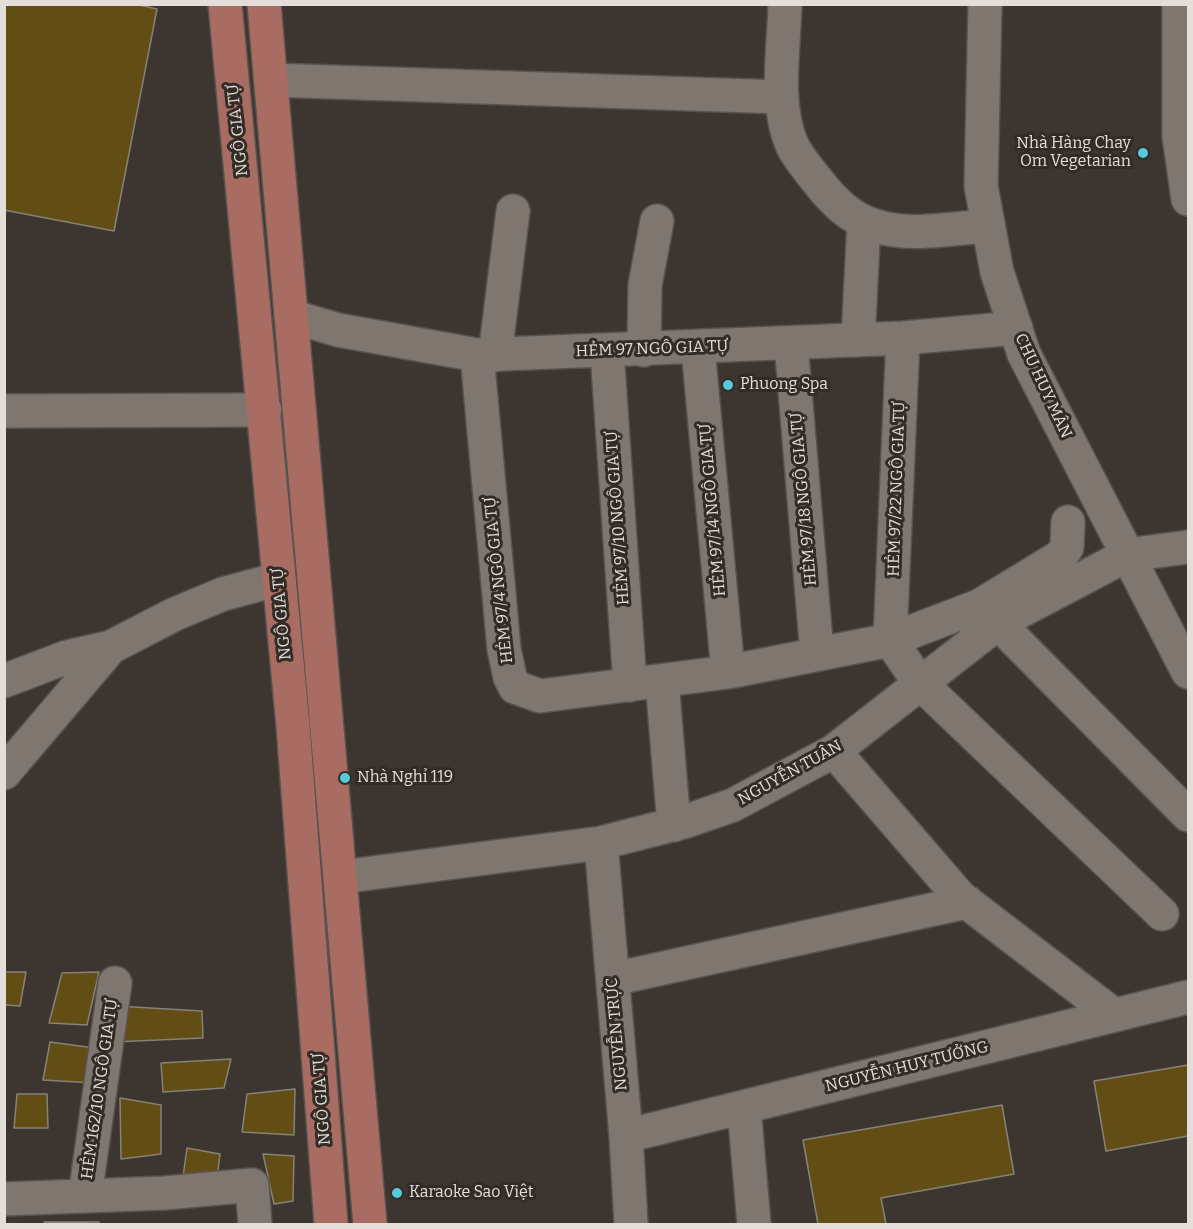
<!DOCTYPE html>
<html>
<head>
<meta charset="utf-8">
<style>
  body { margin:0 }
  #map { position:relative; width:1193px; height:1229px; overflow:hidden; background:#3d352f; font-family:Bitter,serif }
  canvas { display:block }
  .frame { position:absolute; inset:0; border:6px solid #e3deda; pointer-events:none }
</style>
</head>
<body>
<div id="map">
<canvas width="1193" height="1229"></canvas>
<div class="frame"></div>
</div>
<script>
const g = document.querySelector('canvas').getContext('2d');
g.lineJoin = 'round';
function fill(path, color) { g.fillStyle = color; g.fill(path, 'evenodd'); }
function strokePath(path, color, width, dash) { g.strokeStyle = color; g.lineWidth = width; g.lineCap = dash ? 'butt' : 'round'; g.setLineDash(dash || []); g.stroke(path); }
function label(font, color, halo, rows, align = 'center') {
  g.font = font + ' Bitter,serif'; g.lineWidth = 6; g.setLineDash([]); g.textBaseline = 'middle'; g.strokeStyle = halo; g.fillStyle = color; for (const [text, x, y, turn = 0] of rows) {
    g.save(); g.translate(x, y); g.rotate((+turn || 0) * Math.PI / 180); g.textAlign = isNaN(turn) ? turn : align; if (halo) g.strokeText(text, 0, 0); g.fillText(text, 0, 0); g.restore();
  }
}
const building = new Path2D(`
  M4,4H135L157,9L114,231L4,210Z
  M4,972H26L20,1006L4,1005Z
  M99,972L87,1025L49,1023L62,973Z
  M116,1006L202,1011L203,1038L113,1042Z
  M50,1042L102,1049L94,1083L43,1080Z
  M231,1059L224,1088L163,1092L161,1063Z
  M1188,1065V1136L1106,1151L1094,1081Z
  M295,1089L294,1135L242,1132L247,1094Z
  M17,1094H47L48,1128H14Z
  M120,1098L161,1105V1154L121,1159Z
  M1002,1105L1014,1174L881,1198L886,1224H818L803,1140Z
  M187,1148L220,1154L216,1187L181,1191Z
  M263,1154L294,1156L293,1201L274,1204Z
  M44,1222H99V1224Z`);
fill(building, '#624e15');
strokePath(building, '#868278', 1.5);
const minor = new Path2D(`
  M785,4C784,49 774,103 792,145C800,161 813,175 824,189C841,209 857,222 883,228C916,236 954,228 988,226
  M985,4L981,186L997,272L1024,354L1188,672
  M1179,4V136L1188,199
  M271,80L782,97
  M291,316L338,330L477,355L903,338L1016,328
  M858,340L864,222
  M791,343L817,654
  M698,348L728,672
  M644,350L645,285L657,221
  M607,351L630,685
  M477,355L504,649L510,677L515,687L540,696L728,672L890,640L979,606L1061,556L1067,547L1068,522
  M495,355L513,211
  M4,411L265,410
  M998,623L1188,815
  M890,640L919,682L1162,914
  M890,640L903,338
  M4,681L67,657L111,647
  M662,681L674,825
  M834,751L960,897L1114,1015
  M4,773L111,647L175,614L223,594L279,579
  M601,843L626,1136L631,1224
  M341,877L601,843L687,821L733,805L834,751L998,623L1127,555L1188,547
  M613,979L967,902
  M744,1107L754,1224
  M626,1136L1188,997
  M85,1196L115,983
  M4,1199L165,1193L252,1185L255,1224`);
const major = new Path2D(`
  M225,4L293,726L331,1224
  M264,4L370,1224`);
strokePath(minor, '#59524e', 36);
strokePath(major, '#59524e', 36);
strokePath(minor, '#7f766f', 33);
strokePath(major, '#a86c62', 33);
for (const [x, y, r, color] of [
  [1143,153,6,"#54cadd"],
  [728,385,6,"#54cadd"],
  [345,778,6,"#54cadd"],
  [397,1193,6,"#54cadd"]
]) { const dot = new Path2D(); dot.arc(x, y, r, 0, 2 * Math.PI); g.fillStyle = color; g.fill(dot); strokePath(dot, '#332b25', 2); }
label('16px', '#e3deda', '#332b25', [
  ["NGÔ GIA TỰ",238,130,-96],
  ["HẺM 97 NGÔ GIA TỰ",652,349,-2],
  ["CHU HUY MÂN",1043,386,65],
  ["HẺM 97/22 NGÔ GIA TỰ",897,489,-88],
  ["HẺM 97/18 NGÔ GIA TỰ",804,499,-95],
  ["HẺM 97/14 NGÔ GIA TỰ",713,510,-95],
  ["HẺM 97/10 NGÔ GIA TỰ",618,518,-94],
  ["HẺM 97/4 NGÔ GIA TỰ",499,580,-96],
  ["NGÔ GIA TỰ",282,614,-95],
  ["NGUYỄN TUÂN",790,773,-29],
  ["NGUYỄN TRỰC",617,1034,-95],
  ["NGUYỄN HUY TƯỞNG",907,1067,-14],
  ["HẺM 162/10 NGÔ GIA TỰ",100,1089,-82],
  ["NGÔ GIA TỰ",322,1099,-94]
]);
label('16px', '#e3deda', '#332b25', [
  ["Nhà Hàng Chay",1131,144,"right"],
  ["Om Vegetarian",1131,162,"right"],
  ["Phuong Spa",740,385],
  ["Nhà Nghỉ 119",357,778],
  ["Karaoke Sao Việt",409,1193]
], 'left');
</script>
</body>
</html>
